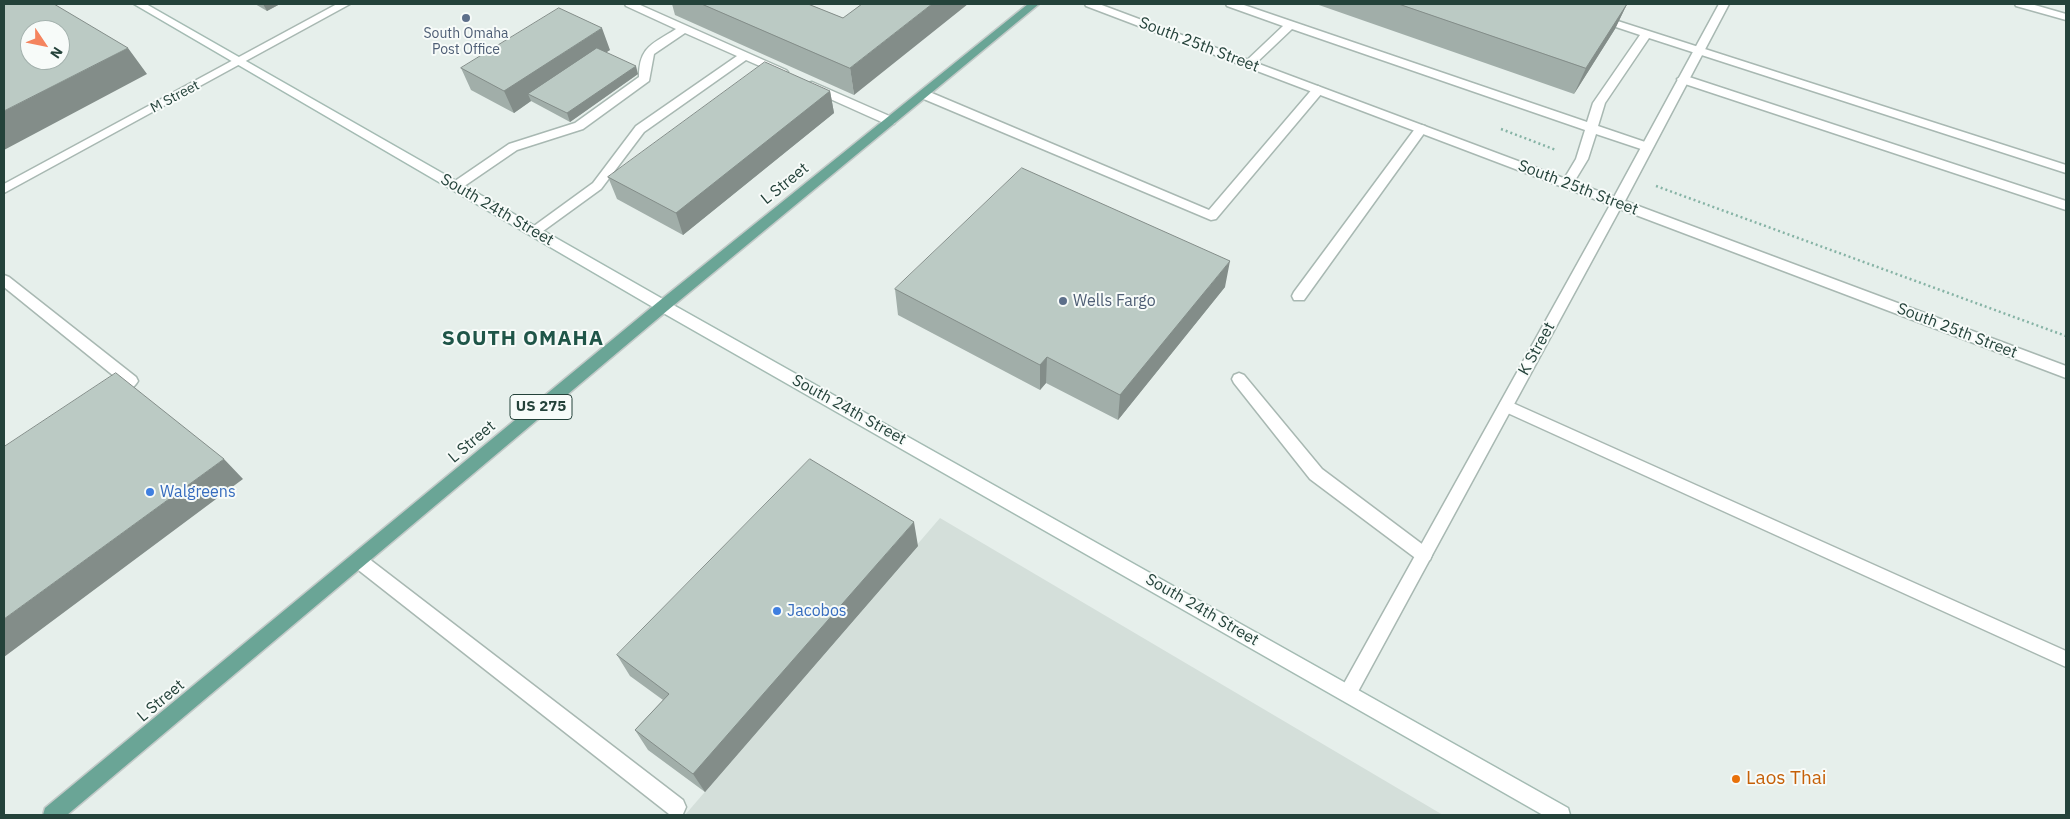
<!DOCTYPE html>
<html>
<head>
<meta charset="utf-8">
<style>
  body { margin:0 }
  #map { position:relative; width:2070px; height:819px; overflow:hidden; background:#e6efeb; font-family:"IBM Plex Sans",sans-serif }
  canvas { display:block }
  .frame { position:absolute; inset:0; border:5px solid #24423a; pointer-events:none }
  .north { position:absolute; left:20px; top:20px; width:50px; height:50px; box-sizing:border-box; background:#f7fbf9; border:1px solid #a3b1ad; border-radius:50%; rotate:124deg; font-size:14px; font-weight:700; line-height:20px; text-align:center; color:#24423a }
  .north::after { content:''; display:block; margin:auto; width:18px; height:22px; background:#f4845f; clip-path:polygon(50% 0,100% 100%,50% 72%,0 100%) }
</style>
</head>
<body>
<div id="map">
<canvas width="2070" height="819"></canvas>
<div class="frame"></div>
<div class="north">N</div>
</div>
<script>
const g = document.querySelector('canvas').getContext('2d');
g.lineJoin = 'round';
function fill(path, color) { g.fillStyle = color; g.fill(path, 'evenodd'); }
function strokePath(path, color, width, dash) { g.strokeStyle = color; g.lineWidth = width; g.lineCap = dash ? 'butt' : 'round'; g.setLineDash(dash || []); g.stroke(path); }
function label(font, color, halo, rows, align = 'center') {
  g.font = font + ' "IBM Plex Sans",sans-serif'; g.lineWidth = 4; g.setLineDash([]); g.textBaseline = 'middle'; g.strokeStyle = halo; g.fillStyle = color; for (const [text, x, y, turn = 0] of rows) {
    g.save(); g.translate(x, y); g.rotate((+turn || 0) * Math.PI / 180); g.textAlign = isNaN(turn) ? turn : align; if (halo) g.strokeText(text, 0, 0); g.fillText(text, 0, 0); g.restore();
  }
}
fill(new Path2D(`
  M940,518L1443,815H685Z`), '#d4dfda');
const lane = new Path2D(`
  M625,4H638L786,70L788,72L782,75L778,74L746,60L644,132L601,189L539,234H529L527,231L593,183L636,126L737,56L685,33L654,54L649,81L583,129L517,150L460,189H452L450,186L452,183L509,144L575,123L639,77C639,46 653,44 676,29L626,6Z
  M1226,4H1241L1587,122L1593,103L1640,35L1595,20L1594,18L1599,15L2066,165V173L1649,38L1605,103L1598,126L1651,144L1653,147L1647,151L1596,134L1588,159L1571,187L1567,188L1561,184L1576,159L1585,130L1292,29L1253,66H1245L1243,64L1245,62L1283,26L1227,6Z
  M1683,75L2066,201V210L1679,82L1677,79Z
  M812,82L894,118L896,121L894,124H886L808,89L806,86L808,83Z
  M1318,86L1324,90L1322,93L1216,219L1211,220L919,97L917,94L923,90L927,91L1209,210L1314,87Z
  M1421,125L1425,126L1427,129L1425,132L1304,300H1294L1292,296L1294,292L1417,126Z
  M4,275L9,277L136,377L138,381C133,390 117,401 107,398L105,394L107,390L120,381L4,287Z
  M1239,373L1244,375L1322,469L1430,550L1432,555L1430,560L1424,562L1418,560L1310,479L1234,383L1232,379L1234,375Z
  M1506,400L2066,651V667L1501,410L1499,406L1501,402Z
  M358,553L364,555L683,800L686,807L683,814L679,815L669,814L352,565L350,560L352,555Z`);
const street = new Path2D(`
  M337,4H350L4,193V184Z
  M1085,4H1099L1614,197L1719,4H1729L1625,201L2066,366V378L1620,209L1354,699L1348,701L1342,699L1339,693L1342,687L1610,205L1086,6Z
  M2015,4H2031L2066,14V20L2016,6Z`);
const secondary = new Path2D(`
  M134,4H146L668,302L1568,808L1570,815H1543L658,310Z`);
const primary = new Path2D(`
  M1028,4H1039L668,310L67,815H43L45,808L658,302Z`);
strokePath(lane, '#a8b8b2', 3);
strokePath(street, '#a8b8b2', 3);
strokePath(secondary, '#a4bbb3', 3);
strokePath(primary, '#c2cac8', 3);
strokePath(new Path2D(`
  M1501,129L1556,150
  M1656,186L2066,336`), '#86b3a5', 2.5, [2, 3]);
fill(lane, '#fff');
fill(street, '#fff');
fill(secondary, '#fff');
fill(primary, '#6aa596');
fill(new Path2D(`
  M255,4H280L267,11Z
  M672,4H808L843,18L854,95L675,15Z
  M1316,4H1627L1615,29L1574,94Z
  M610,50L606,52L638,74L570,122L531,101L514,113L471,90L461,68Z
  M830,91L834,113L683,235L617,199L608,177Z
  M1225,287L1118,420L1046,383L1040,390L898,315L895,289Z
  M918,546L705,792L648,750L635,730L663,700L630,676L617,655Z`), '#a1aea9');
fill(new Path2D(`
  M263,4H280L267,11Z
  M932,4H968L854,95L850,68Z
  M1627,4L1615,29L1574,94L1586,68Z
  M602,28L610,50L536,98L528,94L531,101L514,113L504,91Z
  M128,48L147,74L4,150V111Z
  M636,66L638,74L570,122L567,113Z
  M830,91L834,113L683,235L676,213Z
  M1230,261L1225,287L1118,420L1120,395Z
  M1047,357L1046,383L1040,390V365Z
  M224,459L243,479L4,657V619Z
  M914,522L918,546L705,792L693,774Z`), '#838d89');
const building = new Path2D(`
  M4,4H54L128,48L4,111ZM30,30H60V60H30Z
  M702,4H808L843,18L862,4H932L850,68Z
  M1399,4H1627L1586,68Z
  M559,8L602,28L504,91L461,68Z
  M597,48L636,66L567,113L528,94Z
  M765,62L830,91L676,213L608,177Z
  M1022,168L1230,261L1120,395L1047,357L1040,365L895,289Z
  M116,373L224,459L4,619V447Z
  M810,459L914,522L693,774L635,730L669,694L617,655Z`);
fill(building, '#bbcac4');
strokePath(building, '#838d89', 1);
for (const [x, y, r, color] of [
  [466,18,5,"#5c6f8a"],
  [1063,301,5,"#5c6f8a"],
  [150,492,5,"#3f7fe0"],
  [777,611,5,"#3f7fe0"],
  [1736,779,5,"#e8710a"]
]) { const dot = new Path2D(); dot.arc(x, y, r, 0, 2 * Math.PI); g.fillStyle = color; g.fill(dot); strokePath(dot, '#f7fbf9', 2); }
label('14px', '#4e5e75', '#f7fbf9', [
  ["South Omaha",466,34],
  ["Post Office",466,50]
]);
label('14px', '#24423a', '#f7fbf9', [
  ["M Street",175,97,-28]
]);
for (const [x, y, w] of [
  [541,407,62]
]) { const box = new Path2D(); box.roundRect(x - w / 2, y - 12.5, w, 25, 4); g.fillStyle = '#f7fbf9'; g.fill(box); strokePath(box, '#24423a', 1); }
label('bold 15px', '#24423a', null, [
  ["US 275",541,407]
]);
label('16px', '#24423a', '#f7fbf9', [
  ["South 25th Street",1199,45,21],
  ["L Street",785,184,-39],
  ["South 25th Street",1578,188,21],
  ["South 24th Street",497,210,30],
  ["South 25th Street",1957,331,21],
  ["K Street",1537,349,-61],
  ["South 24th Street",849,410,29],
  ["L Street",472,442,-40],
  ["South 24th Street",1202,610,30],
  ["L Street",161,701,-40]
]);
label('16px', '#4e5e75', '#f7fbf9', [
  ["Wells Fargo",1073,301]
], 'left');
label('16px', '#366cbe', '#f7fbf9', [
  ["Walgreens",160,492],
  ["Jacobos",787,611]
], 'left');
label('19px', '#c56008', '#f7fbf9', [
  ["Laos Thai",1746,779]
], 'left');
g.letterSpacing = '1px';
label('bold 21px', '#1f5548', '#f7fbf9', [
  ["SOUTH OMAHA",523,339]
]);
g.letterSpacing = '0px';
</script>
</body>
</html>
